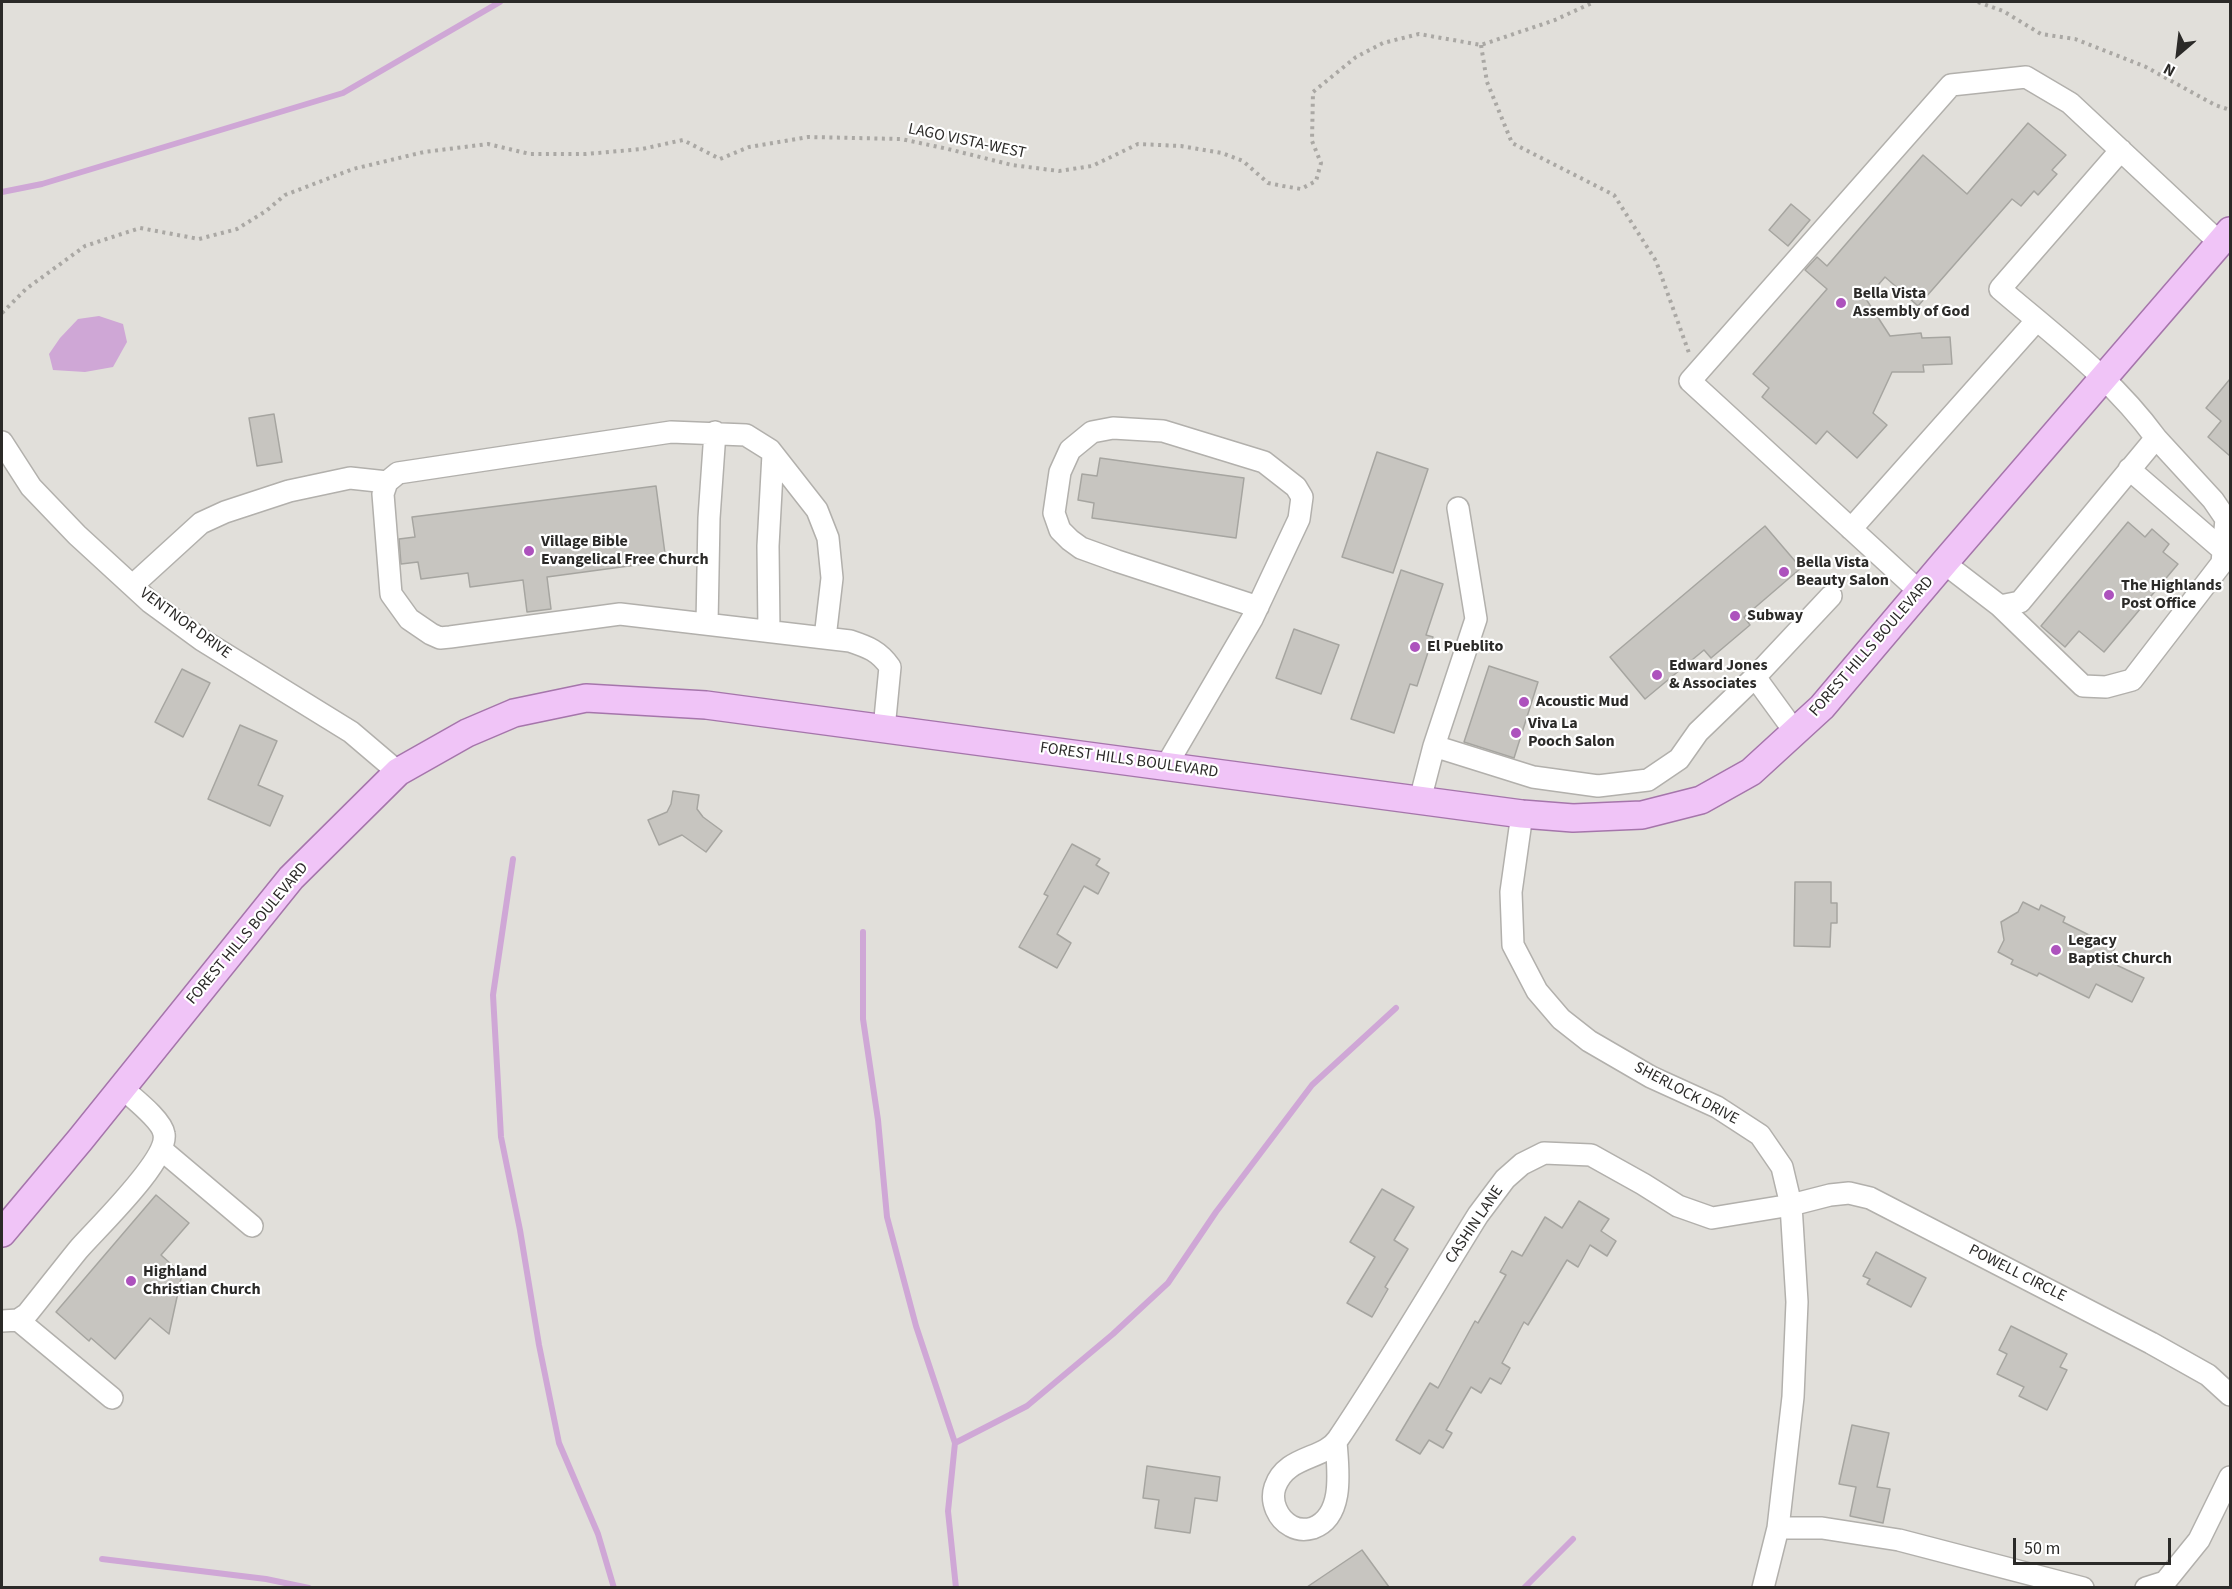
<!DOCTYPE html>
<html>
<head>
<meta charset="utf-8">
<style>
  body { margin:0 }
  #map { position:relative; width:2232px; height:1589px; overflow:hidden; background:#e1dfda; font-family:"Source Sans 3",sans-serif }
  canvas { display:block }
  .frame { position:absolute; inset:0; border:3px solid #2b2a28; pointer-events:none }
  .north { position:absolute; left:2148px; top:24px; width:60px; height:60px; -webkit-text-stroke:4px #fff; paint-order:stroke; rotate:208deg; font-size:16px; font-weight:700; line-height:24px; text-align:center; color:#2b2a28 }
  .north::after { content:''; display:block; margin:auto; width:21px; height:27px; background:#2b2a28; clip-path:polygon(50% 0,100% 100%,50% 72%,0 100%) }
  .scale { position:absolute; left:2013px; top:1538px; width:158px; height:27px; box-sizing:border-box; border:3px solid #2b2a28; border-top:0; padding-left:8px; font-size:18px; line-height:21px; white-space:nowrap; color:#2b2a28; -webkit-text-stroke:4px #fff; paint-order:stroke }
</style>
</head>
<body>
<div id="map">
<canvas width="2232" height="1589"></canvas>
<div class="frame"></div>
<div class="north">N</div>
<div class="scale">50 m</div>
</div>
<script>
const g = document.querySelector('canvas').getContext('2d');
g.lineJoin = 'round';
function fill(path, color) { g.fillStyle = color; g.fill(path, 'evenodd'); }
function strokePath(path, color, width, dash) { g.strokeStyle = color; g.lineWidth = width; g.lineCap = dash ? 'butt' : 'round'; g.setLineDash(dash || []); g.stroke(path); }
function label(font, color, halo, rows, align = 'center') {
  g.font = font + ' "Source Sans 3",sans-serif'; g.lineWidth = 4.5; g.setLineDash([]); g.textBaseline = 'middle'; g.strokeStyle = halo; g.fillStyle = color; for (const [text, x, y, turn = 0] of rows) {
    g.save(); g.translate(x, y); g.rotate((+turn || 0) * Math.PI / 180); g.textAlign = isNaN(turn) ? turn : align; if (halo) g.strokeText(text, 0, 0); g.fillText(text, 0, 0); g.restore();
  }
}
fill(new Path2D(`
  M99,316L123,324L127,342L113,367L85,372L53,370L49,354L60,338L78,319Z`), '#cfa7d6');
strokePath(new Path2D(`
  M2,192L42,184L343,93L500,2
  M513,859L493,995L501,1137L520,1230L539,1345L559,1443L598,1534L614,1588
  M863,932V1019L878,1120L887,1217L916,1326L955,1443L948,1511L956,1588
  M955,1443L1027,1406L1113,1334L1168,1283L1216,1212L1312,1085L1396,1008
  M102,1559L266,1579L309,1588
  M1524,1588L1573,1539`), '#cfa7d6', 6);
const building = new Path2D(`
  M2028,123L2066,155L2052,170L2057,174L2038,195L2034,191L2021,206L2012,199L1918,306L1885,277L1866,299L1890,336L1921,333L1922,338L1950,337L1952,364L1923,365L1924,372H1892L1873,413L1887,425L1857,458L1827,431L1816,444L1762,397L1769,388L1753,374L1827,289L1805,270L1817,257L1827,266L1923,155L1967,194Z
  M1791,204L1810,220L1788,246L1769,230Z
  M2230,379V456L2208,437L2221,421L2206,408Z
  M274,414L282,462L257,466L249,418Z
  M1377,452L1428,469L1393,573L1342,557Z
  M1100,458L1244,478L1236,538L1092,518L1094,503L1078,500L1082,474L1097,476Z
  M656,486L666,561L547,577L551,609L527,612L523,580L470,587L468,573L421,579L418,562L401,564L399,539L415,537L412,517Z
  M2128,522L2145,537L2152,529L2169,544L2163,552L2178,564L2104,652L2079,631L2065,647L2041,626Z
  M1765,526L1801,568L1744,617L1750,625L1711,658L1704,650L1645,699L1610,657Z
  M1401,570L1443,584L1426,635L1433,637L1417,686L1410,684L1394,733L1351,719Z
  M1294,629L1339,645L1321,694L1276,678Z
  M1489,666L1538,682L1514,758L1464,742Z
  M182,669L210,683L183,737L155,722Z
  M240,725L277,741L258,785L283,796L270,826L208,799Z
  M673,791L699,795L697,809L703,817L722,831L706,852L682,835L659,845L648,820L667,812L671,804Z
  M1072,844L1100,859L1096,865L1109,873L1098,894L1084,886L1057,934L1071,943L1057,968L1019,947L1048,896L1044,894Z
  M1795,882H1831V903H1837V923H1831L1830,947L1794,946Z
  M2023,902L2039,910L2041,905L2065,917L2063,922L2115,948L2108,961L2144,978L2132,1002L2096,984L2089,998L2039,973L2037,976L2011,964L2013,960L1998,952L2004,940L2001,922L2018,912Z
  M1382,1189L1414,1207L1394,1240L1408,1249L1385,1287L1388,1289L1372,1317L1347,1303L1375,1257L1350,1242Z
  M156,1195L189,1223L161,1255L182,1274L169,1334L150,1318L115,1359L91,1338L89,1341L56,1312Z
  M1579,1201L1609,1219L1601,1231L1616,1241L1607,1256L1590,1245L1578,1267L1567,1260L1528,1325L1524,1322L1502,1363L1510,1368L1501,1384L1490,1378L1481,1393L1471,1387L1446,1430L1452,1433L1443,1448L1429,1440L1420,1454L1396,1440L1430,1383L1438,1388L1475,1321L1478,1323L1506,1275L1500,1272L1512,1251L1522,1256L1545,1217L1562,1228Z
  M1876,1252L1926,1278L1911,1307L1867,1284L1870,1279L1863,1276Z
  M2011,1326L2067,1354L2060,1367L2067,1370L2047,1410L2019,1396L2024,1387L1997,1374L2007,1354L1999,1350Z
  M1852,1425L1889,1433L1877,1487L1890,1489L1883,1523L1850,1516L1856,1487L1839,1484Z
  M1147,1466L1220,1477L1217,1501L1195,1498L1190,1533L1155,1528L1159,1500L1143,1498Z
  M1362,1550L1389,1587H1307Z`);
fill(building, '#c7c5c0');
strokePath(building, '#a6a5a0', 1.5);
const minor = new Path2D(`
  M2,442L31,487L77,535L150,602L202,640L351,732L398,772
  M2129,469L2224,551
  M1851,529L2037,320
  M1944,563L2000,606L2020,602L2156,438C2113,379 2055,336 2000,289L2121,150
  M133,585L201,523L225,512L289,491L350,478L387,482
  M1920,592L1690,381L1951,85L2026,77L2070,103L2220,243
  M2000,606L2083,686L2106,687L2132,680L2222,563L2226,519L2213,500L2156,438
  M707,624L709,518L715,432
  M769,631L768,546L773,454
  M825,638L832,578L828,538L817,510L770,450L746,435L671,432L398,473L387,482L383,494L391,594L409,619L431,634L440,638L450,637L620,614L850,641C868,647 879,651 890,667L884,729
  M1795,732L1755,677L1831,596
  M1434,746L1476,619L1458,508
  M1166,766L1252,619L1299,519L1302,497L1296,487L1264,462L1163,431L1113,428L1092,432L1070,450L1060,472L1054,513L1060,530L1070,540L1081,548L1117,561L1258,607
  M1420,800L1434,746L1533,777L1598,786L1648,780L1679,759L1698,732L1755,677
  M1522,814L1511,892L1513,945L1537,991L1561,1019L1589,1041L1651,1077L1717,1107L1760,1135L1782,1167L1791,1205L1797,1302L1793,1397L1778,1528L1763,1588
  M162,1150L252,1226
  M18,1320L112,1398
  M2,1321L18,1320L27,1314C44,1293 61,1271 78,1250C96,1229 169,1160 164,1134C162,1120 133,1098 122,1088
  M1336,1442C1338,1469 1345,1516 1313,1528C1306,1530 1298,1530 1291,1526C1278,1519 1270,1502 1275,1487C1286,1455 1324,1460 1338,1439C1387,1366 1432,1289 1478,1215L1505,1179L1522,1164L1544,1153L1591,1155L1643,1184L1678,1206L1712,1218L1791,1205L1830,1195L1849,1193L1870,1198L2151,1343L2208,1375L2230,1395
  M1778,1528H1822L1899,1540L2083,1588
  M2146,1588L2165,1582L2199,1540L2230,1477`);
const major = new Path2D(`
  M2,1233L80,1140L291,878L398,772L467,733L514,713L586,698L706,705L1522,814L1573,818L1642,815L1701,800L1751,772L1822,707L1944,563L2230,231`);
strokePath(minor, '#b2b0ac', 24);
strokePath(major, '#a575ab', 30);
strokePath(new Path2D(`
  M1978,2L2003,11L2041,34L2075,39L2146,67L2215,105L2230,110
  M1481,45L1487,82L1512,143L1614,195L1656,261L1689,353
  M2,313L26,289L85,246L140,228L199,239L237,229L266,211L285,195L353,169L424,152L488,144L530,154H586L642,149L683,140L720,159L749,147L808,137L901,139L948,149L1012,165L1059,171L1092,166L1138,144L1181,146L1222,153L1243,161L1268,183L1283,186L1301,189L1316,181L1321,163L1312,141L1313,92L1356,57L1383,43L1419,34L1481,45L1555,20L1594,2`), '#aaa8a4', 4, [3, 4.5]);
strokePath(minor, '#fff', 21);
strokePath(major, '#f0c4f7', 27);
for (const [x, y, r, color] of [
  [1841,303,6,"#ad52bd"],
  [529,551,6,"#ad52bd"],
  [1784,572,6,"#ad52bd"],
  [2109,595,6,"#ad52bd"],
  [1735,616,6,"#ad52bd"],
  [1415,647,6,"#ad52bd"],
  [1657,675,6,"#ad52bd"],
  [1524,702,6,"#ad52bd"],
  [1516,733,6,"#ad52bd"],
  [2056,950,6,"#ad52bd"],
  [131,1281,6,"#ad52bd"]
]) { const dot = new Path2D(); dot.arc(x, y, r, 0, 2 * Math.PI); g.fillStyle = color; g.fill(dot); strokePath(dot, '#fff', 2); }
label('16px', '#2b2a28', '#fff', [
  ["LAGO VISTA-WEST",967,142,12],
  ["VENTNOR DRIVE",185,624,36],
  ["FOREST HILLS BOULEVARD",1872,647,-49],
  ["FOREST HILLS BOULEVARD",1129,761,8],
  ["FOREST HILLS BOULEVARD",248,934,-50],
  ["SHERLOCK DRIVE",1686,1094,28],
  ["CASHIN LANE",1475,1225,-56],
  ["POWELL CIRCLE",2017,1274,27]
]);
label('bold 16px', '#2b2a28', '#fff', [
  ["Bella Vista",1853,294],
  ["Assembly of God",1853,312],
  ["Village Bible",541,542],
  ["Evangelical Free Church",541,560],
  ["Bella Vista",1796,563],
  ["Beauty Salon",1796,581],
  ["The Highlands",2121,586],
  ["Post Office",2121,604],
  ["Subway",1747,616],
  ["El Pueblito",1427,647],
  ["Edward Jones",1669,666],
  ["& Associates",1669,684],
  ["Acoustic Mud",1536,702],
  ["Viva La",1528,724],
  ["Pooch Salon",1528,742],
  ["Legacy",2068,941],
  ["Baptist Church",2068,959],
  ["Highland",143,1272],
  ["Christian Church",143,1290]
], 'left');
</script>
</body>
</html>
